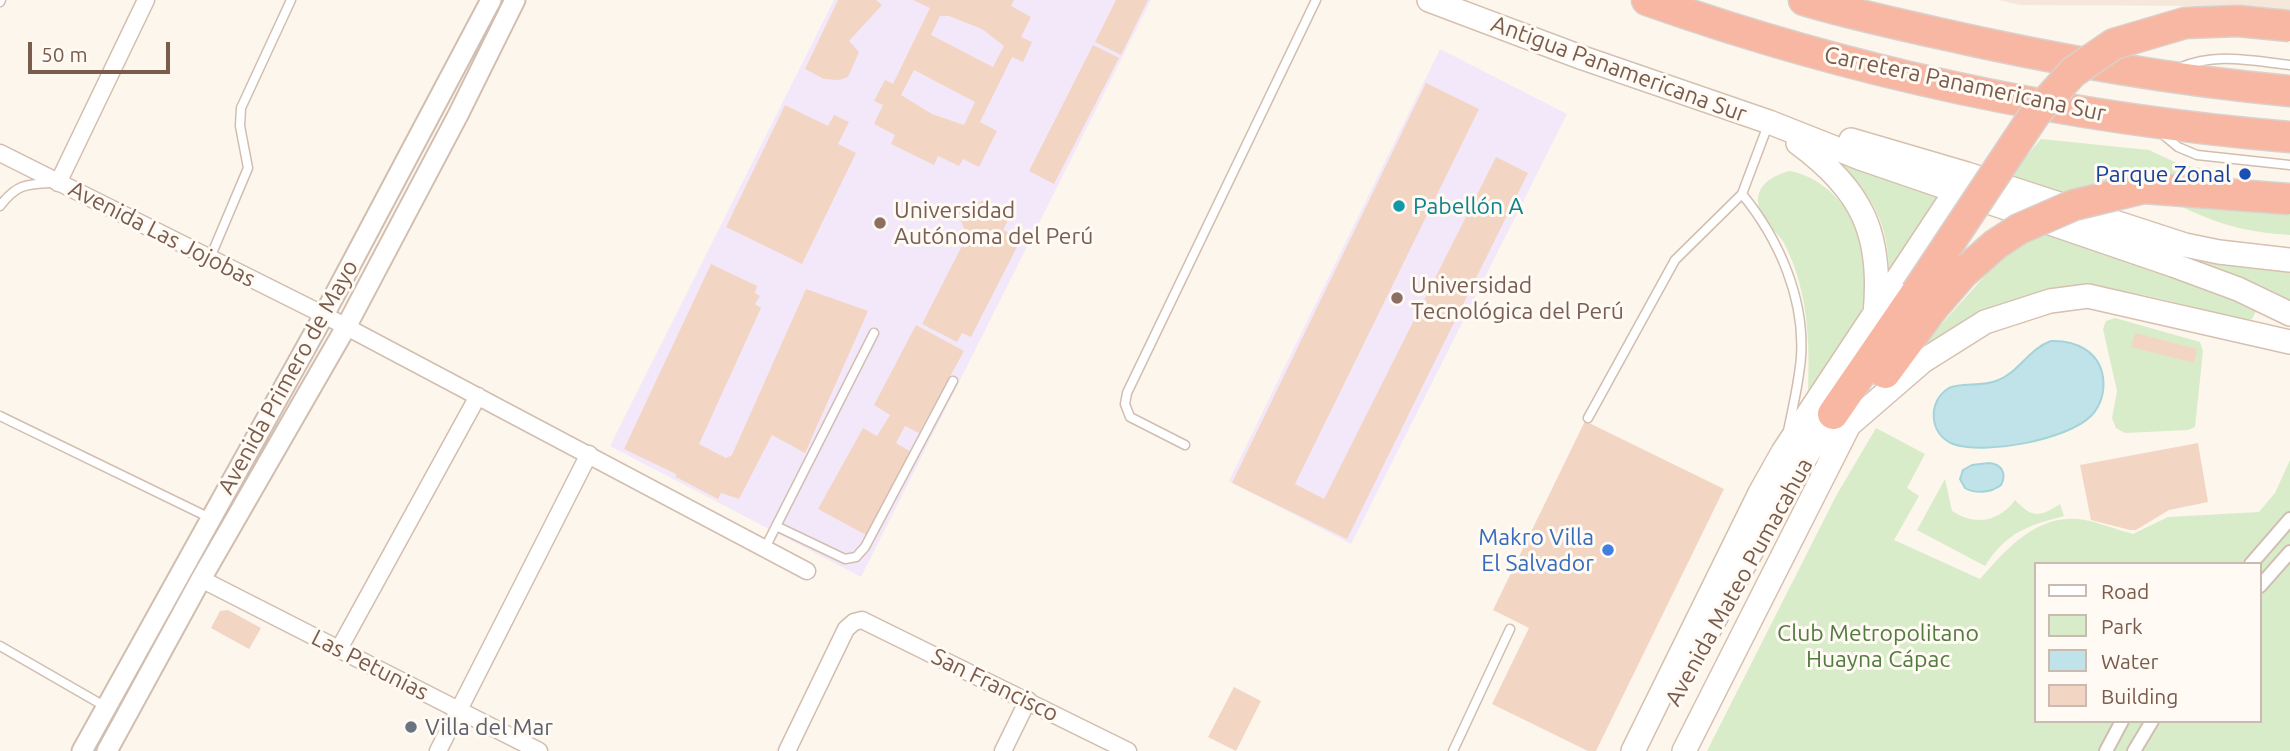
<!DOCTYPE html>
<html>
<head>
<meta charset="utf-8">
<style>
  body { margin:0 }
  #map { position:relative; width:2290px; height:751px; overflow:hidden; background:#fdf6ec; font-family:Ubuntu,sans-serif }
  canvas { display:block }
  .legend { position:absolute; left:2034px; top:562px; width:228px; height:161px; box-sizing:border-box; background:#fffaf3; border:2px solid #cabbb1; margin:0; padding:9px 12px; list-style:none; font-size:21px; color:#7a5c4d }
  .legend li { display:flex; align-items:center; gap:14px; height:35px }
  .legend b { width:35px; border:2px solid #cabbb1 }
  .scale { position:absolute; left:28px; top:42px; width:142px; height:32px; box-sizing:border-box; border:4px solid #7a5c4d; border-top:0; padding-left:9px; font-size:21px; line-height:24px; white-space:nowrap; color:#7a5c4d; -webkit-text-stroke:5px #fffaf3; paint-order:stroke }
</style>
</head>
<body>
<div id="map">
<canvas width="2290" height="751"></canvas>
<ul class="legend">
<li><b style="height:9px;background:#fff"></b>Road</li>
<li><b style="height:19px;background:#d8ecc9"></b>Park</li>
<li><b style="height:19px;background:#bfe3e8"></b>Water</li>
<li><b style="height:19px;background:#f3d5c3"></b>Building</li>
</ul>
<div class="scale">50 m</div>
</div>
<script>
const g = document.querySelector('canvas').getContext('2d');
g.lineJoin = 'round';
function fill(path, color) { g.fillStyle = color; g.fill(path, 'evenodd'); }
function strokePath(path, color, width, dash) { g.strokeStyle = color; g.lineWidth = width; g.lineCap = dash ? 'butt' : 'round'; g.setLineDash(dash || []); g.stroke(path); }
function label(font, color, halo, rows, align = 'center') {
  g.font = font + ' Ubuntu,sans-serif'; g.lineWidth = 6; g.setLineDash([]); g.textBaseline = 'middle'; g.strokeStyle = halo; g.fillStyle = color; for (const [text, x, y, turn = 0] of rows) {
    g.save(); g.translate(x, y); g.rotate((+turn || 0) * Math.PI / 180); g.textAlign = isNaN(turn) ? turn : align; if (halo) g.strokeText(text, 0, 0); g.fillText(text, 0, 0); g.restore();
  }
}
fill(new Path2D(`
  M1999,0H2290V11L2203,6L2020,5Z`), '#f5e8da');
fill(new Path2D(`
  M834,0H1151L861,577L610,446Z
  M1440,49L1567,114L1351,544L1229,481Z`), '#f3e8fa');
fill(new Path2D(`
  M2041,139L2149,150L2181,165L2229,172V181L2159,174L2116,178L2066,193L2010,175Z
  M1839,162L1940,196L1889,275C1889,225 1873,196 1839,162Z
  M1790,171C1852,183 1882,265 1858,320C1855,328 1848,335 1843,342C1831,359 1820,375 1808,391C1810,340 1808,290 1784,243C1777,231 1762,222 1759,208C1753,186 1773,175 1790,171Z
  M2168,200L2290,211V235C2240,232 2212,222 2168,200Z
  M2046,232L2198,279L2257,309L2252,319L2244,321C2177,304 2096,274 2027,295C1990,307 1955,329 1921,347L2007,251Z
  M2116,238L2290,269V309Z
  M2115,318L2200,342L2203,351L2195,427L2188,430L2125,433L2116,428L2112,418L2117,391L2103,329L2106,321Z
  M1876,428L1925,454L1907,488L1919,496L1894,540L1980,579C2006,549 2039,511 2085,520C2101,523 2117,530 2133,534L2168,517L2259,512L2275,493L2290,460V751H1707L1836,496ZM2036,564H2260V721H2036Z
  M1945,479L1952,511C1975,526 1999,522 2015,500C2033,519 2040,517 2060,504L2064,516C2028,525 2006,533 1985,566L1917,530Z`), '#d8ecc9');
const water = new Path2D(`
  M2051,341C2075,340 2099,351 2103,377C2105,391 2101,406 2091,416C2067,440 1985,455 1953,444C1929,435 1927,401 1949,388C1961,382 1981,387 1996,381C2019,373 2028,349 2051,341Z
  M1989,463C2002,464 2007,474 2001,485C1991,493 1975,494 1965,488L1960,479L1963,470L1972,465Z`);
fill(water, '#bfe3e8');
strokePath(water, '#a5d3da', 2);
fill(new Path2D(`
  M838,0H876L882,5L849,41L859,52L848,77L839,80L824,79L805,69Z
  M913,0H1014L1011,6L1031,17L1021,37L1032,42L1023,62L1012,57L980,122L997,131L979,167L963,159L959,166L938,156L934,165L891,144L895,135L874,124L883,105L874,101L885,80L893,84L930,8ZM940,16H949L982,29L1004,46L993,67L931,35ZM914,70L975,102L964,125L932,114L901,95Z
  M1116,0H1148L1121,55L1095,42Z
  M1093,45L1119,58L1054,184L1029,171Z
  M1426,83L1479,109L1295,484L1324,499L1496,157L1528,173L1347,539L1232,483Z
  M785,105L828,126L834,115L849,122L838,144L856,153L802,264L726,227Z
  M987,199L994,216L998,212L1009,218L1003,230L1021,239L971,337L962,333L957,342L922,324L967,236L957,211Z
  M711,264L757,286L755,293L760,296L755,304L761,308L699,444L726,458L732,455L806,289L868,311L805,453L772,435L739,499L721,493L718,499L676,477V474L624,449Z
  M916,325L964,351L919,433L905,426L896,443L911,452L866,535L818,509L863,428L877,436L890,415L874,405Z
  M2135,333L2197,349L2194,363L2131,347Z
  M1585,421L1724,489L1596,751H1588L1492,704L1529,628L1493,610Z
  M2198,443L2208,502L2169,510L2136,530H2130L2091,520L2080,465Z
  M228,610L261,628L249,649L211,628L220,611Z
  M1234,687L1261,701L1236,751L1208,737Z`), '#f3d5c3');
const service = new Path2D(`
  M0,2L1,0
  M2179,68C2216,52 2251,61 2290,65
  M1768,125L1742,194C1779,239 1805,299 1801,357C1799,382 1793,407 1788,431
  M2160,132L2178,147L2197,155L2290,165
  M0,206C16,185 25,184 51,183
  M210,258L248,168L240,126L241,108L291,0
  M0,416L210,518
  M1588,418L1675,260L1742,194
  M1185,445L1130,417L1125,404L1127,393L1316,0
  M776,526L845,559L856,557L865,547L953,381
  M765,548L874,333
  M0,646L106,707
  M1453,751L1510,629`);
const pedestrian = new Path2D(`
  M2251,564L2290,519
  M2260,586L2290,552
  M2106,751L2122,721
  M2134,751L2152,721`);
const minor = new Path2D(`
  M0,153L324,315L807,571
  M58,183L146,0
  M201,579L539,751
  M339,649L478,396
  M438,751L589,454
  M787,751L846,629L854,622L862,620L1128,751
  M1003,751L1028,700`);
const tertiary = new Path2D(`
  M82,751L324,315L491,0
  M107,751L201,579L346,327L458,115L515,0`);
const secondary = new Path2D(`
  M1429,0L1583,58L1769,122L1860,158L2173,265L2238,289L2290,314
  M1851,140L1967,174L2185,245L2219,252L2290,260
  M1798,143C1862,190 1883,234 1875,314
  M1709,630L1779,500L1833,414
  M1633,751L1760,493L1783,452L1967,174
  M1684,751L1849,425L1923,361L1985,322L2050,301L2088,296L2290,342`);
const motorway = new Path2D(`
  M1647,0C1853,73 2072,119 2290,137
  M1804,0C1846,13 1890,22 1933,32C2051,59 2169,80 2290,91
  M1885,373L1932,309
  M1833,414L1916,293`);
strokePath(service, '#d1beb0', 11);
strokePath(pedestrian, '#d1beb0', 16);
strokePath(minor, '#d1beb0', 19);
strokePath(tertiary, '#d1beb0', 23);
strokePath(secondary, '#d6c0b0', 26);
strokePath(motorway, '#dad1cd', 33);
strokePath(service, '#fff', 8);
strokePath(pedestrian, '#fff', 12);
strokePath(minor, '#fff', 16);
strokePath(tertiary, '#fff', 19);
strokePath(secondary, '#fff', 23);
strokePath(motorway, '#f7b7a3', 30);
const motorwayBridge = new Path2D(`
  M1916,293L2035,114L2073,72L2114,44L2185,23L2238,21L2290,26
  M1932,309L1963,273L1996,244L2019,229L2074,205L2144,188L2290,199`);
strokePath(motorwayBridge, '#dad1cd', 33, []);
strokePath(motorwayBridge, '#f7b7a3', 30);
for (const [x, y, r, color] of [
  [2245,174,7,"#1a4fb4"],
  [1399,206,7,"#0f9aa8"],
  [880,223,7,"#8d6e63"],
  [1397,298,7,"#8d6e63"],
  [1608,550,7,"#3f7fe0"],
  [411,727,7,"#6b7280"]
]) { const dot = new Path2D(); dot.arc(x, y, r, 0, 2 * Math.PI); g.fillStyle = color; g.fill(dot); strokePath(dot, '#fffaf3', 2.5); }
label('23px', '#7a5c4d', '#fffaf3', [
  ["Antigua Panamericana Sur",1619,69,20],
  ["Carretera Panamericana Sur",1965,84,12],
  ["Avenida Las Jojobas",162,234,27],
  ["Avenida Primero de Mayo",288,377,-61],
  ["Avenida Mateo Pumacahua",1739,582,-61],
  ["Las Petunias",370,665,27],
  ["San Francisco",995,685,26]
]);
label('23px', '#164399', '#fffaf3', [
  ["Parque Zonal",2231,174]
], 'right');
label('23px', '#0d838f', '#fffaf3', [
  ["Pabellón A",1413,206]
], 'left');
label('23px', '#785e54', '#fffaf3', [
  ["Universidad",894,210],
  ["Autónoma del Perú",894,236],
  ["Universidad",1411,285],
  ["Tecnológica del Perú",1411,311]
], 'left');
label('23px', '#366cbe', '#fffaf3', [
  ["Makro Villa",1594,537],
  ["El Salvador",1594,563]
], 'right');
label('23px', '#537a41', '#fffaf3', [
  ["Club Metropolitano",1878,633],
  ["Huayna Cápac",1878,659]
]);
label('23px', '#5b616d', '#fffaf3', [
  ["Villa del Mar",425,727]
], 'left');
</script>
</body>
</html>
